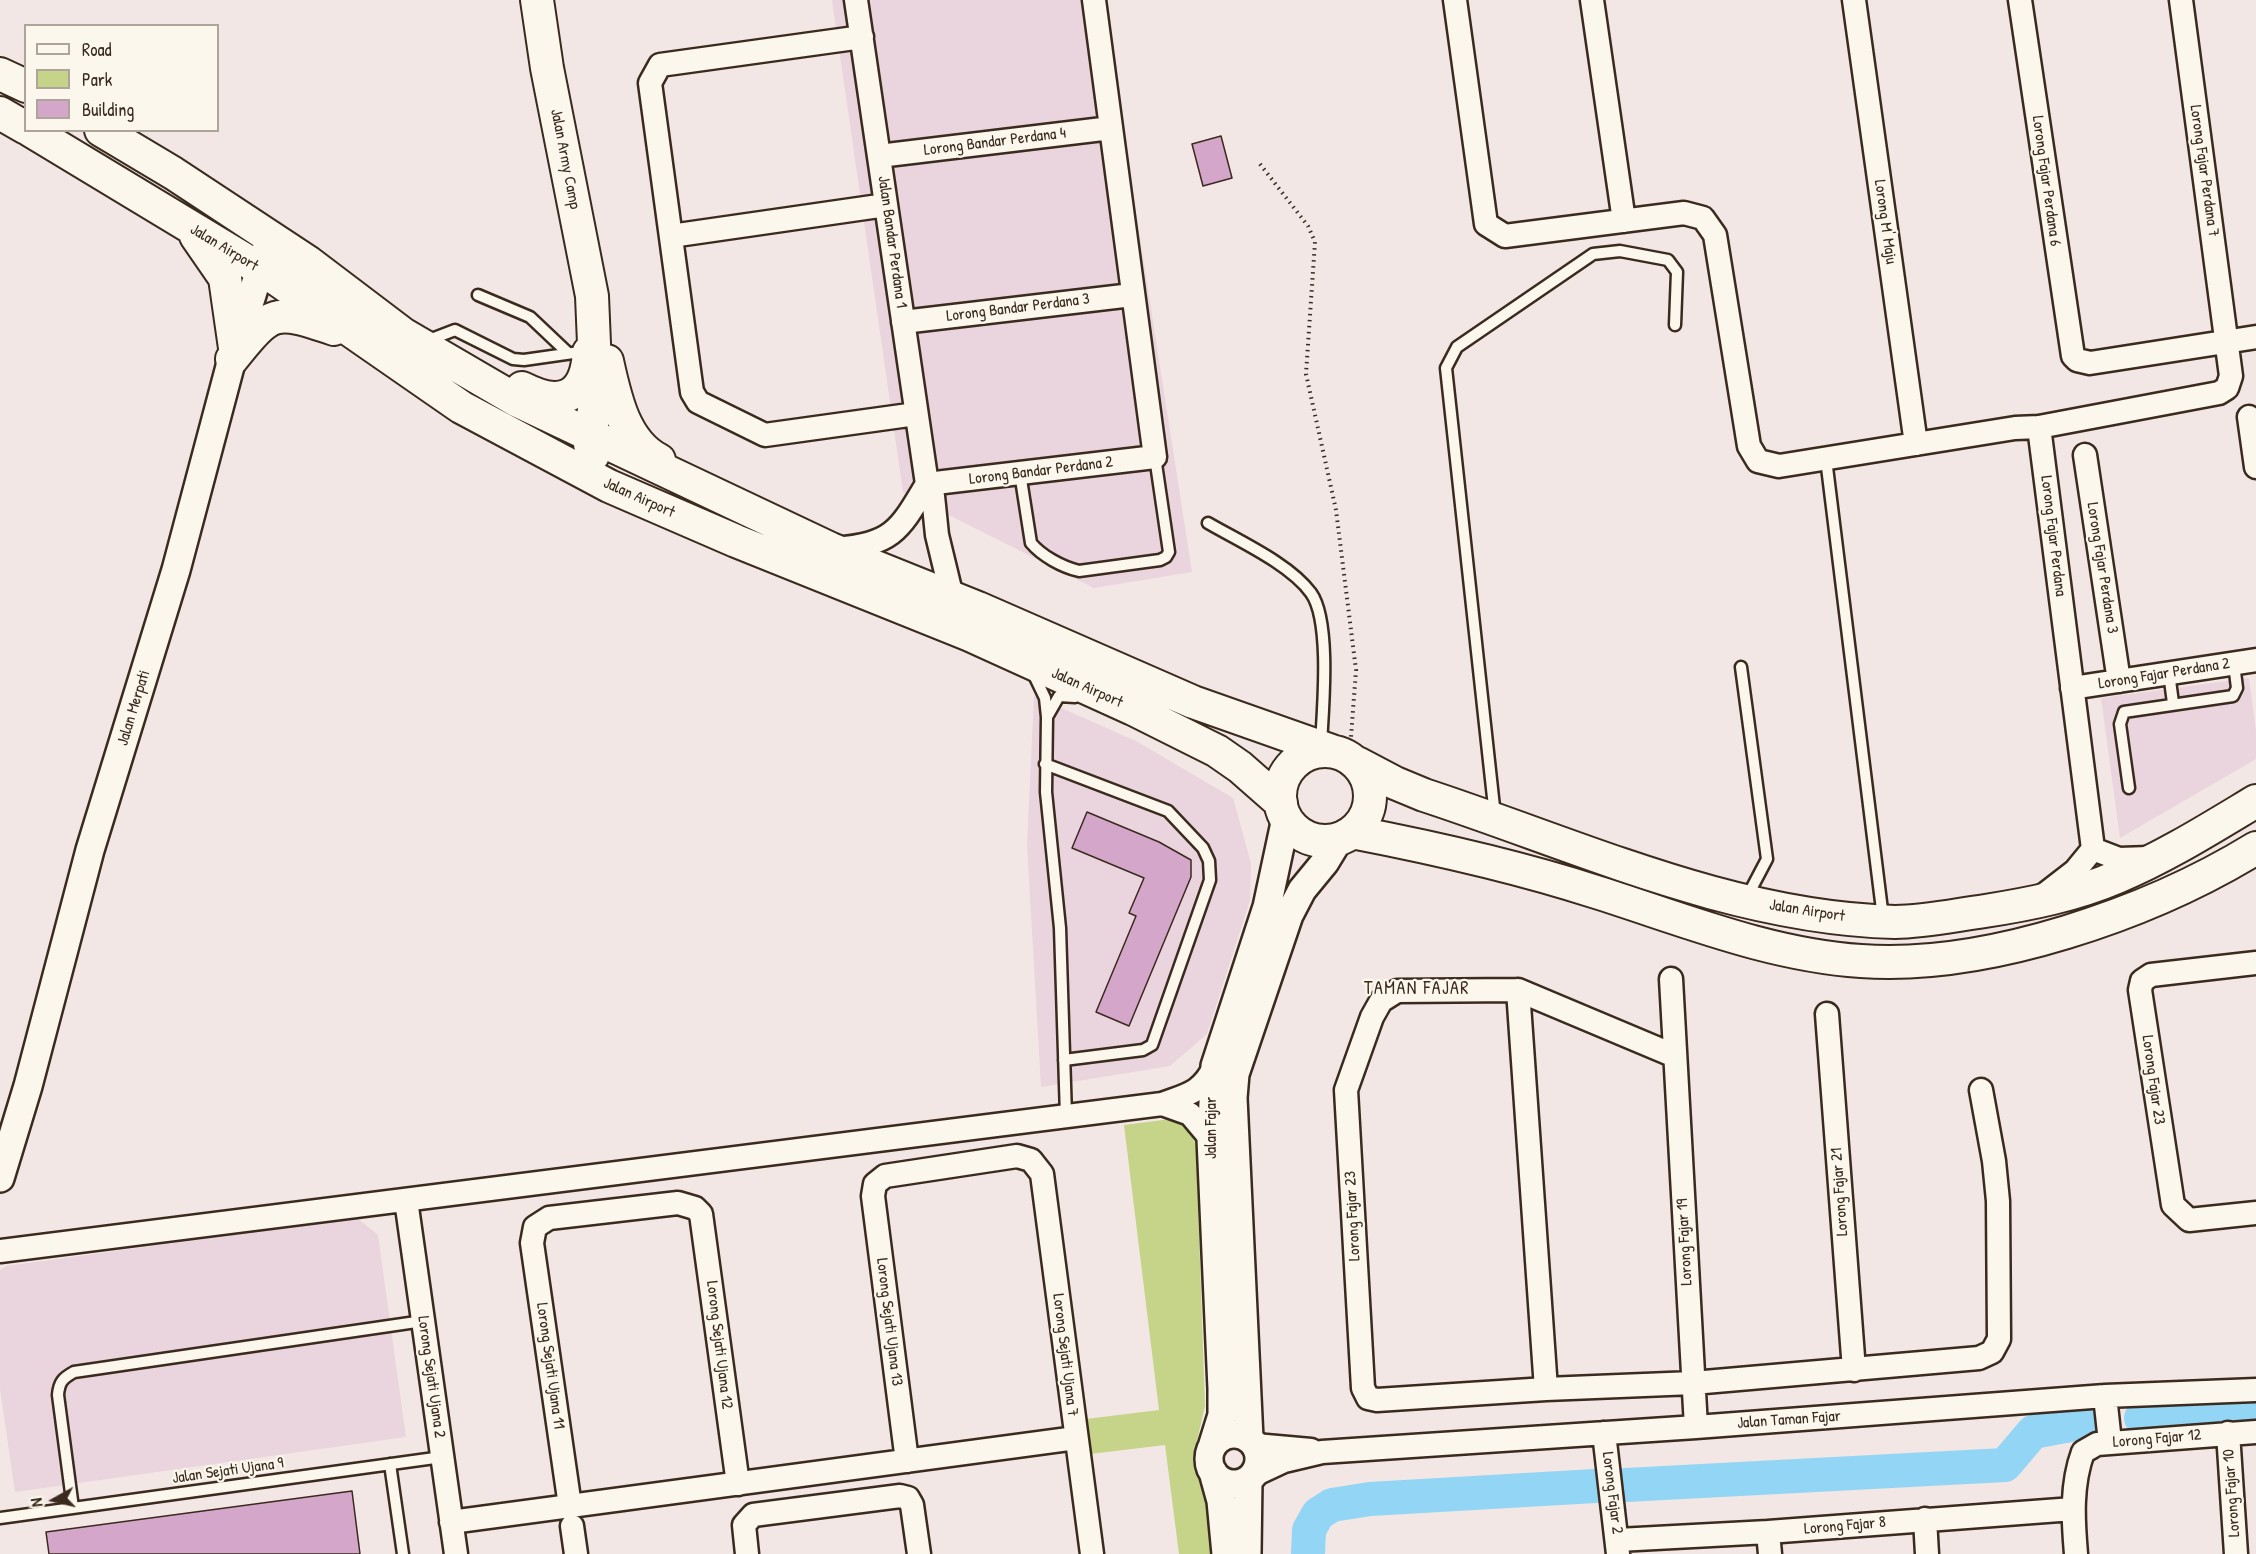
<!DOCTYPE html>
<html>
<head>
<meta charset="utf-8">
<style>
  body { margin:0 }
  #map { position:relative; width:2256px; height:1554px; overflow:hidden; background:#f3e7e5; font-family:"Patrick Hand",sans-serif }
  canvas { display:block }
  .legend { position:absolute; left:24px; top:24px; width:195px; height:108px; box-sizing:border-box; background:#fbf7ec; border:2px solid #aea59a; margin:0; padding:8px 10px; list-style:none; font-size:18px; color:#3b2a1e }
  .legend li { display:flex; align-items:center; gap:12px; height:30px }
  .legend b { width:30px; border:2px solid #aea59a }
  .north { position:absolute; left:24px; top:1470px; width:60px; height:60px; -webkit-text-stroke:4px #fbf7ec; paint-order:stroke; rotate:262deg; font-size:16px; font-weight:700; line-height:24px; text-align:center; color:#3b2a1e }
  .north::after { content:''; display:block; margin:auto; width:21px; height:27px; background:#3b2a1e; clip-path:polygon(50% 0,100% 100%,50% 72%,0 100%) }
</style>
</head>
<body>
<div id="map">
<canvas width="2256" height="1554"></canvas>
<ul class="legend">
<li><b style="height:8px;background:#fbf7ec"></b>Road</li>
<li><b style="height:16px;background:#c5d488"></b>Park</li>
<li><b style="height:16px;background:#d4a6c9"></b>Building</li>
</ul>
<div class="north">N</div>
</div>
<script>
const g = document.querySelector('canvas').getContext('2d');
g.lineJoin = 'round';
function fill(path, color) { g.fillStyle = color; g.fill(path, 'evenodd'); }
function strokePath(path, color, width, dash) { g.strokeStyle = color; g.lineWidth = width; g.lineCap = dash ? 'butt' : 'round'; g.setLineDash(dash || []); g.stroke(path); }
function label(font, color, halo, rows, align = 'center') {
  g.font = font + ' "Patrick Hand",sans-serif'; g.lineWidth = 4.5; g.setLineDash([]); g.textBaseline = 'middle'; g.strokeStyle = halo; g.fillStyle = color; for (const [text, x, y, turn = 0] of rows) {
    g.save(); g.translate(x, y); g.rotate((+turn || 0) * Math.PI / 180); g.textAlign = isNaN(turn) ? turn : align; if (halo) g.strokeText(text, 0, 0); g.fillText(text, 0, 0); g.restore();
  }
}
fill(new Path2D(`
  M832,0H1103L1192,572L1094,588L903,492Z
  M2249,678L2256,731V759L2120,838L2101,698Z
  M1034,696L1136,741L1233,798L1251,863L1250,900L1207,1034L1170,1066L1041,1087L1027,845Z
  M357,1218L378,1235L406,1437L15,1492L0,1389V1270L6,1266Z`), '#ead4dd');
fill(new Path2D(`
  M1163,1120C1182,1120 1190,1127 1196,1146L1205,1406L1193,1458L1197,1476L1211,1506L1212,1554H1179L1165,1445L1090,1454L1086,1419L1159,1410L1124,1125Z`), '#c5d488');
strokePath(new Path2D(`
  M2141,1418L2256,1411
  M1626,1485L2005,1465L2033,1432L2081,1423
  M1308,1554L1309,1530L1318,1514L1332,1505L1370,1499L1595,1486`), '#92d5f4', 34);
const building = new Path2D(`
  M1221,136L1232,178L1203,186L1192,144Z
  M1087,812L1159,842L1191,860V877L1129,1026L1096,1012L1136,916L1129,913L1144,878L1072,848Z
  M352,1491L360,1554H49L46,1532Z`);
fill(building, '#d4a6c9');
strokePath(building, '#3b2a1e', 1.5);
const service = new Path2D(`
  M478,295L530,317L567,352
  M429,340L455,330L513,359L524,360L587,351
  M1826,459L1883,918
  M1020,473L1031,543C1042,556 1062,567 1079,571L1160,560L1166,557L1169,552L1155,457
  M1208,523C1239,541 1290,564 1311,593C1331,621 1323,708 1321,744
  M1741,667L1767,859L1747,897
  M1033,673L1045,698L1047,717L1046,792L1060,928L1066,1116
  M2169,673L2173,703
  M1047,717L1059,696L1075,697
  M1045,764L1168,811L1203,848L1209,861L1210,880L1152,1045L1143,1050L1064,1060
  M2129,788L2120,724L2124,712L2233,696L2237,688L2234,664
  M1495,816L1446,368L1457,347L1593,254L1620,251L1668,260L1677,272L1675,325
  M390,1464L403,1554
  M73,1508L58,1395C59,1382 63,1378 74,1372L423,1321
  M0,1518L442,1457`);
const minor = new Path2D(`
  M856,0L927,484L933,496L937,535L952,597
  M1455,0L1486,224L1505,236L1684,213L1703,218L1715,235L1749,446L1758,461L1779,466L2015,428L2039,427L2219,393L2227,388L2231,376L2181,0
  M1592,0L1624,221
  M1854,0L1916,444
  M2020,0L2073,356L2077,360L2090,363L2256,337
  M862,37L660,65L650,83L692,392L698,402L765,435L916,414
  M879,156L1111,128
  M671,236L886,205
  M903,322L1132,295
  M2249,417L2256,467
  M2039,427L2093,849
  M2085,455L2119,681
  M927,484L1155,457L1094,0
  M835,549C893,544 899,531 927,484
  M2072,688L2256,660
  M2093,849L2119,859L2149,858
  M2044,895L2075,871L2093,849
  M2256,963L2151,975L2142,981L2140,990L2173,1205L2189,1220L2256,1213
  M1671,979L1696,1427
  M1518,990L1546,1389
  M1827,1014L1854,1370
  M1675,1056L1518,990L1397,991L1381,1001L1372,1017L1346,1090L1363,1388L1368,1398L1377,1400L1546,1389L1693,1383L1979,1358L1992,1352L1999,1339L1998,1201L1994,1161L1981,1090
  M1162,1104L1190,1114L1211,1139
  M406,1200L456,1554
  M0,1251L1162,1104C1189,1094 1201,1093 1215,1066
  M2105,1396L2110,1442
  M1604,1433L1618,1554
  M2228,1433L2236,1554
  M1255,1445L1311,1450
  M907,1461L873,1196L875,1184L885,1176L1017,1156L1031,1160L1042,1174L1092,1554
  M1254,1475L1284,1461L1322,1452L1696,1427L2105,1396L2256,1390
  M570,1506L532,1243L535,1227L549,1218L678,1203L695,1208L701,1214L738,1484
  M1925,1519L1927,1554
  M451,1522L1076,1438
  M572,1526L576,1554
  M1768,1532L1770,1554
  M1618,1540L1768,1532L2073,1509
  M747,1554L744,1525L753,1515L900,1496L908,1498L912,1505L919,1554
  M2076,1554C2073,1519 2071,1485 2083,1452L2097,1444L2256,1432`);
const tertiary = new Path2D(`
  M0,1178L28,1086L90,850L176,570L232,359L266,250
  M1209 1459a25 25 0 1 1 50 0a25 25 0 1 1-50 0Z
  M1249,1439L1233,1098L1235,1074L1289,915L1302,890L1325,862L1339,839
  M1212,1447L1222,1415V1389L1211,1139L1215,1066L1267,907L1286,818
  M1213,1472L1221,1501L1226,1554
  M1247,1554L1248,1480`);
const secondary = new Path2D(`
  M537,0L547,68L592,296L596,391L590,444L593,455
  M0,74L26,86
  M0,113L26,128
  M30,130L275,278L461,407L609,486L736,541L970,635L1133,709L1217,751L1240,767L1281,803
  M101,130L173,173L308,262L403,334L516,400L831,549L978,608L1193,702L1332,751
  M196,236L225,278L235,348
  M232,359C272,309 274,309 334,329
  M607,361C615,397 624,442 659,460
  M522,388C561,408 586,398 589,352
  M1280 796a45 45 0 1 1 90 0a45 45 0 1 1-90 0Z
  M1357,763L1395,783L1424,795C1577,845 1731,918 1895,922C1924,922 1956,915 1985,911C2030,904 2075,895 2117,877C2165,857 2211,828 2256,801
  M1352,832C1435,848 1516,866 1596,892C1682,919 1769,955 1861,961C1987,970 2150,913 2256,848`);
strokePath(service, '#3b2a1e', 15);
strokePath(minor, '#3b2a1e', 27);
strokePath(tertiary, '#3b2a1e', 32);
strokePath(secondary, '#3b2a1e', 36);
strokePath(new Path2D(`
  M1260,164L1308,226L1315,242L1306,374L1336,510L1356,670L1351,737`), '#3b2a1e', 4, [1.5, 4.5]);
strokePath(service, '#fbf7ec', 10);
strokePath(minor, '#fbf7ec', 22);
strokePath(tertiary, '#fbf7ec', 27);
strokePath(secondary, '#fbf7ec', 32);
label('16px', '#3b2a1e', '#fbf7ec', [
  ["Lorong Bandar Perdana 4",995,142,-7],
  ["Jalan Army Camp",565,159,79],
  ["Lorong Fajar Perdana 7",2204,171,82],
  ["Lorong Fajar Perdana 6",2046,181,82],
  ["Lorong M' Maju",1885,222,82],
  ["Jalan Bandar Perdana 1",892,242,82],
  ["Jalan Airport",224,248,31],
  ["Lorong Bandar Perdana 3",1018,308,-7],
  ["Lorong Bandar Perdana 2",1041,471,-7],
  ["Jalan Airport",639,498,24],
  ["Lorong Fajar Perdana",2053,536,83],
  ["Lorong Fajar Perdana 3",2102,568,81],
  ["Lorong Fajar Perdana 2",2164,674,-9],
  ["Jalan Airport",1087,688,24],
  ["Jalan Merpati",134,708,-73],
  ["Jalan Airport",1807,911,9],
  ["Lorong Fajar 23",2153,1080,82],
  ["Jalan Fajar",1212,1128,-90],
  ["Lorong Fajar 21",1840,1192,-94],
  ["Lorong Fajar 23",1353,1216,-93],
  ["Lorong Fajar 19",1685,1242,-93],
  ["Lorong Sejati Ujana 13",889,1322,83],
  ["Lorong Sejati Ujana 12",719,1345,83],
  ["Lorong Sejati Ujana 7",1065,1355,83],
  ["Lorong Sejati Ujana 11",550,1366,82],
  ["Lorong Sejati Ujana 2",431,1377,82],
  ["Jalan Taman Fajar",1789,1420,-4],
  ["Lorong Fajar 12",2157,1439,-5],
  ["Jalan Sejati Ujana 9",228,1471,-8],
  ["Lorong Fajar 2",1612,1493,83],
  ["Lorong Fajar 10",2232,1493,-94],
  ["Lorong Fajar 8",1845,1526,-5]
]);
g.letterSpacing = '1.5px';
label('18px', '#3b2a1e', '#fbf7ec', [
  ["TAMAN FAJAR",1417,989]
]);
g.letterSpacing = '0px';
</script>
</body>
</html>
